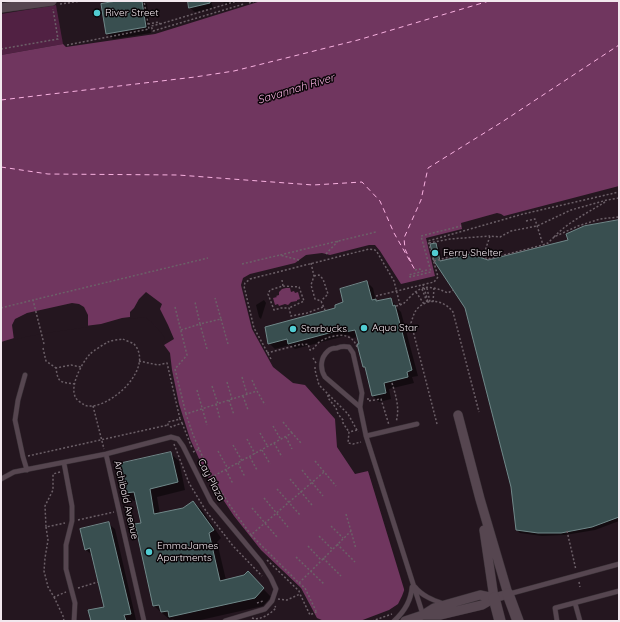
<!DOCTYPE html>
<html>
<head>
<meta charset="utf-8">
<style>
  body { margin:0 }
  #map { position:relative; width:620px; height:622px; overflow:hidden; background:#24161f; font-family:Quicksand,sans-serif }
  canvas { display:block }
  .frame { position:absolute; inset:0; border:2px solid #f2e8ee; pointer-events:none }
</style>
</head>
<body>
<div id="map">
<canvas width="620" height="622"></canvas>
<div class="frame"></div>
</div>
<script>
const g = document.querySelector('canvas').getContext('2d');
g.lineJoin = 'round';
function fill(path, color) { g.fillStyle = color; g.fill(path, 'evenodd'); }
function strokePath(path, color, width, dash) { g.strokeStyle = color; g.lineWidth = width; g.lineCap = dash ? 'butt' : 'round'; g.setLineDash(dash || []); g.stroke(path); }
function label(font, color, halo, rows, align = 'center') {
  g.font = font + ' Quicksand,sans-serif'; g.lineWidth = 3; g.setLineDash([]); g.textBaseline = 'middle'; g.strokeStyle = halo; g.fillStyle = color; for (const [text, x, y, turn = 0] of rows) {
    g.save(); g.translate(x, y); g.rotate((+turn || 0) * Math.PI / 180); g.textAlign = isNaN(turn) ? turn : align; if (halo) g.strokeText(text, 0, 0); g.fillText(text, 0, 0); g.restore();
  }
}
fill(new Path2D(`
  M56,5L63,44L1,55V14Z`), '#512143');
fill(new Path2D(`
  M261,1H619V186L504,216L501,214L497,213L461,223L462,229L426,238L435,276L401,284L380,251L375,245H369L330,255L322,253L306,255L295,263L250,274L243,278L241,285L252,329L273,367L293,383L305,385L335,419L337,447L355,474L368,471L411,612L416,621H324L317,618L301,588L261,550L234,516L206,474L190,439L179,404L172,370L170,353L164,345L167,337L146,315L122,318L101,324L53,330L24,335L1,342V55L63,44L66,47L155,34Z
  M286,288H290L291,292L294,291L295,293L298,292L300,299L297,300V301L291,302L288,305L285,304L279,306L278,304L275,305L273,298L277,297L276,296L279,295V292L282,289Z`), '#70365f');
fill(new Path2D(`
  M146,292L162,304L160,309L168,325L174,339L164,345L162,344L165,338L155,325L145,317L130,319V312L134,308L139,299Z
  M72,303L79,304L84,307L88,315V327L53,332L25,337L14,340L12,325L15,319L27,313Z
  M368,469L370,471L413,611L418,621H360L389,610L398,604L402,596L405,588Z`), '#24161f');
fill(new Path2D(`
  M123,1H144L147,4L151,33L113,39L107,33Z
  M189,1H211L213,8L195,12L190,8Z
  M222,1H242L226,5Z
  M619,222V521L595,530L565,535L542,536L520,533L517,530L512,487L466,307L435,261V244L439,247L442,261H488L569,241Z
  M367,282L373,288L376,301L377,302L390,299L396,305L397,308L401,312L418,376L412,377L414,383L389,389L391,399L379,402L373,396L367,370L364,367L358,337L352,338L349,335L295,349L290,345L275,349L269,343L336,308L345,303Z
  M264,300L266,303L261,319L259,317L256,305Z
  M170,453L179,461L185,490L157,497L160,514L183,508L193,502L202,510L221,538L217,542L226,580L245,576L248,573L271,597L263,606L196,621H175L173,619L170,620L154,606L136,525L142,524L137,501H134L125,493L119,465Z
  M108,523L115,529L136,620L130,621H92L105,607L93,555H92L85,549Z`), '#0007');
strokePath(new Path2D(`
  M1,100L195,77L234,71L358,40L489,1
  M1,167L48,174L178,175L313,185L362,182L380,201L394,233L415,270
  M411,262L405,249L404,238L421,200L428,168L502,122L619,45`), '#f8b1e0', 1, [5, 4]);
const building = new Path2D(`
  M117,1H142L146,27L106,34L101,4Z
  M188,1H210V3L189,8Z
  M619,220V517L592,527L561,533H538L516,530L511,487L465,308L434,261L430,244L436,243L440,261L470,254L488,260L568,240L566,234L584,226Z
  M367,281L372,300L376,299V301L391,298L393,306L395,305L412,370L407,372L408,377L384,383L386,393L372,396L365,367H363L357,344H359L355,330L345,332L344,329L288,344L287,339L268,344L265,327L335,308V305L343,302L340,289Z
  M171,452L178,482L150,489L154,514L183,508L193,501L214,530L209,533L220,581L244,575L248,571L264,588L255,598L169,617L168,611L161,612L159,605L153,606L135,524L141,523L134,492L125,493L118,464Z
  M109,522L131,614L124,615L126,621H91L88,610L104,607L90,548L85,550L80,529Z`);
fill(building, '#394f50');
strokePath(building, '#708889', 1);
const service = new Path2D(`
  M25,375L18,400L15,420L23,457L27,470
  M360,407L325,377C320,369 320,358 328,351C330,349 334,348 337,348C341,346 344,346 349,347L353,353L362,393L360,407L366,436L423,615
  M366,436L417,424
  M106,454L144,621
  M64,463L72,506V521L66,545V569L75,603L74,621
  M1,479L14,472L106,454L171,437L178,439L183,446L211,502L261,562L271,578L276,589L272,601L265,609L225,621
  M415,587C422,596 433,600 444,604
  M509,594L619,564
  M575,603L580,621
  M394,621C404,612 411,601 412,587
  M557,621L555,608L619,591`);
const minor = new Path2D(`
  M1,8L52,1
  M484,530L494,598
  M423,615H440L482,605L494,598L508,594L480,499L458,415
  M405,621L423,615L434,608L480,595L494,598`);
const tertiary = new Path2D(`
  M508,594L518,621
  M494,598L500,621`);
strokePath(service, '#3a3137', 5.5);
strokePath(minor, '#3a3137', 10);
strokePath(tertiary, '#3a3137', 12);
strokePath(new Path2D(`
  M249,3L255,1
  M60,4L82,1
  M148,24L159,22L160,24L151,26L153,31L244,4
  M160,24L237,1
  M67,45L149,29L144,1
  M1,49L58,39L53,9
  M605,202C588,213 569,221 554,237L578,226L600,219L619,217
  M526,221L535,219L543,245
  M554,237L548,243L543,245L488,259L483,257L490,236L500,237L511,231L537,226L571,210L607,200L619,198
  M429,243L450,239L490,236
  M326,254L338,241
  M299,260L280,255L376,232
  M434,261L470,252L483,257
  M311,263L314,276L311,285L315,299L321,301L325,310
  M242,264L280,255
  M415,270L420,269V272
  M427,270L409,275L410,277L431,272L421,236L461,226
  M314,276L319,275L323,279L328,294L321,301
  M282,280L283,286L270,290L268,294L274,310L281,308H289L291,316L307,313L323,307
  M423,284L428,302
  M283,286L299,287L304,301L289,308
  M427,288L430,302
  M422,289L427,302
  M416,292L424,304
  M376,296L434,282L438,277L428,241L523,214L619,192
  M433,302L434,288
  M396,306C405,304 404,303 411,296C423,283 434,287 448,293L453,290
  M175,307L187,355L175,369L186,414
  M1,308L33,300
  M221,319L228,344
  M181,330L200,324L195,302
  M123,339C126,341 131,342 134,344C155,367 112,408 88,406C85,406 83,404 80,402C65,393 81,364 90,354C93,351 104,344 108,342C112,340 118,340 123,339Z
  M44,344L33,300L208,258
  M43,348L46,361L56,368
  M207,349L200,324L221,319L215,298
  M267,353L302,344L303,345L308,344L310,350H312C315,347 317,343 321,341C324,339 327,338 330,337C342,334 352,334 357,347
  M313,358L316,363
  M271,359L254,328L244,286L245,283L250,279L369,249L375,250L377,252L394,281L400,305
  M139,361L158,365L167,363L180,419L168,422V425L171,427L182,423L180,419
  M315,367V370L319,385L348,414L358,432
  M242,377L247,394
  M252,380L257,391
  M227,382L232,399
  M392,383C396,396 400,409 396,422
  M75,384C60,382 58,383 56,368L71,365L81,367
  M212,386L218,404
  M197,390L207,425
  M328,395V398L336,408L338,414L343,420V423L349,432
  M243,396L248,410
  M368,398V401L381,399L389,425
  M229,400L234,415
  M216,404L220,419
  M93,406L104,449
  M283,422L292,433
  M182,423L192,448
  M437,424L411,323C413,317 414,312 418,308C429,297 445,301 453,312L479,412
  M273,426L281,440
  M357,430L349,432L348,443L353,444L361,442
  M260,433L268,447
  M286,437L292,449
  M247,439L255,454
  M274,443L282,457
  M174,444L189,483L206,511L233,546L262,576
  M233,445L242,461
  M199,449L192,432L186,414L257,391L265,405
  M262,450L270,464
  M218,451L228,469
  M193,452L199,449L212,477L292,433L301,443
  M28,456L168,425
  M250,457L257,470
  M315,461L336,486
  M238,463L245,477
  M226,470L233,484
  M302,470L323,496
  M60,472L53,474V490L45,506L46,527L65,523
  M212,477L229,504L251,535L324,472
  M290,479L312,505
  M277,489L301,516
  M264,498L288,527
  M252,508L277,537
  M346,514L351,531
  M78,520L114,512
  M331,526L343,538
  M46,527L48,540L45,558L44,571L48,587L54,597L66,592
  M567,531L576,570
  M251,535L299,583L351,531L356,549
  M319,536L332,549
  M337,544L355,562
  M308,546L321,560
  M296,557L324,584
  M323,558L341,576
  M267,560L299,591L300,594
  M579,582L580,587
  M299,583L305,588L316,611
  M78,588L98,582
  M54,597L63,616L64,621
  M278,599L287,600L300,594L310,615L318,611
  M257,603L263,601
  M252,618C260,621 270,614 276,608L275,606
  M372,621L392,614`), '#6c6068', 1.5, [2, 2]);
strokePath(service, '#564650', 4.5);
strokePath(minor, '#564650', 9);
strokePath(tertiary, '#564650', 11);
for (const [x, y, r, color] of [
  [97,13,4,"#51ccd2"],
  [435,253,4,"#51ccd2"],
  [364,328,4,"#51ccd2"],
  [293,329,4,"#51ccd2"],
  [149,552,4,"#51ccd2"]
]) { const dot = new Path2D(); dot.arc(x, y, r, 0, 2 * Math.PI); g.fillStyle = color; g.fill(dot); strokePath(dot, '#090407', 1.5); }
label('10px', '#f2e8ee', '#090407', [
  ["River Street",105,13],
  ["Ferry Shelter",443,253],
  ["Aqua Star",372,328],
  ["Starbucks",301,329],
  ["EmmaJames",157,546],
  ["Apartments",157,558]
], 'left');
label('10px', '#f2e8ee', '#090407', [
  ["Cay Plaza",211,480,62],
  ["Archibald Avenue",126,500,77]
]);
label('italic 11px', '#f8b1e0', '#090407', [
  ["Savannah River",296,89,-17]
]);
</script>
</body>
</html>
